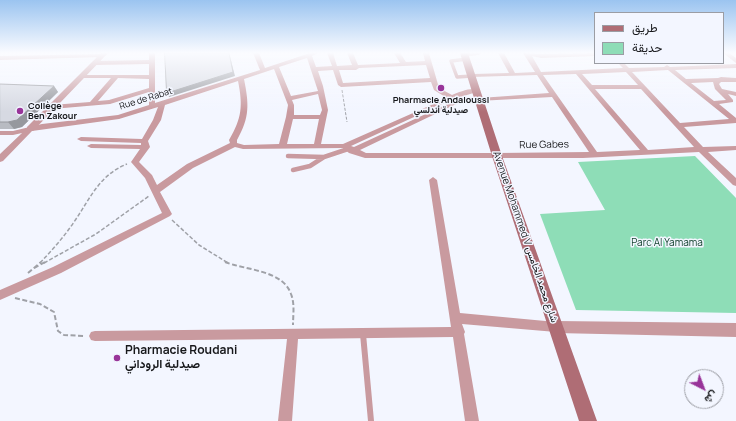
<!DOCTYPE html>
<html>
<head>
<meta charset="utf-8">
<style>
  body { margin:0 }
  #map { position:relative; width:736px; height:421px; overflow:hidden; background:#f3f6ff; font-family:Manrope,Vazirmatn,sans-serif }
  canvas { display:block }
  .legend { position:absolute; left:594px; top:12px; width:130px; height:52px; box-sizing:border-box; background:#f3f6ff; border:1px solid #9b9da4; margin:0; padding:5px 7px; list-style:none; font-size:12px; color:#17181b }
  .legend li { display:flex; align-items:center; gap:8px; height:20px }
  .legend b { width:20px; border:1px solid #9b9da4 }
  .north { position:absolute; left:684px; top:369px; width:40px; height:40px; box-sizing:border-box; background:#f3f6ff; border:1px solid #9b9da4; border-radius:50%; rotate:138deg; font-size:11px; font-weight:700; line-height:16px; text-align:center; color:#17181b }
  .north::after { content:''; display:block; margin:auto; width:14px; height:18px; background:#983499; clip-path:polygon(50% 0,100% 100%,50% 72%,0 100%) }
</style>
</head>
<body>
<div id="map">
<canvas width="736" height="421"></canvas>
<ul class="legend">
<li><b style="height:5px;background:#af6d75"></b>طريق</li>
<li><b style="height:11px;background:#8eddb7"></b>حديقة</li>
</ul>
<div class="north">ش</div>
</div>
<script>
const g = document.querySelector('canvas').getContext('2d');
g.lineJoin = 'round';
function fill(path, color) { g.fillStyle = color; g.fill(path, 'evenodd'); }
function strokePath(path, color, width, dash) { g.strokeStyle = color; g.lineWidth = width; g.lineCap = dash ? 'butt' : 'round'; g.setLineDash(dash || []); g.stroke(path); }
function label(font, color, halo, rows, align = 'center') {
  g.font = font + ' Manrope,Vazirmatn,sans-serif'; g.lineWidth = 3; g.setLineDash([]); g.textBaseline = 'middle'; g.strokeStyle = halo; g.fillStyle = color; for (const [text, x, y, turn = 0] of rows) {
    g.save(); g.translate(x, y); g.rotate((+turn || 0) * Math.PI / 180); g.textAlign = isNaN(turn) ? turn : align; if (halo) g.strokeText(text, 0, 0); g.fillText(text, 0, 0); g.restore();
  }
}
fill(new Path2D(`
  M695,156L736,198V313L576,310L540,214L605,210L578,162Z`), '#8eddb7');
strokePath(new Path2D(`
  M342,90L347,122`), '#9fa1a7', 1, [3, 1.5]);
strokePath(new Path2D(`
  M172,220L199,245L228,263
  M40,263C52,250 64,237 74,222C90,199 99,175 127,164
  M44,263L96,234L149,196`), '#9fa1a7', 1.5, [4, 2]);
strokePath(new Path2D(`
  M225,262C245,270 283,270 291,294C295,304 293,315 293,325
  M34,268L45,262
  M28,273L41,262
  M15,298L40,304L54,312L58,331L64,335L85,336`), '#9fa1a7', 2, [5, 2.5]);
strokePath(new Path2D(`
  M467,59L451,61L457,77L472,76`), '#c99a9f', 3.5);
strokePath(new Path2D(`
  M288,156L324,157L348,149
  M293,170L310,166L324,157`), '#c99a9f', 4.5);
strokePath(new Path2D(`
  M363,334L371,421`), '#c99a9f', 6);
fill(new Path2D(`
  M149,53H155V103L260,70L253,53H259L265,68L310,53H318L312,56L316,67L332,66L327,53H333L337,66L352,65L347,53H353L358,65L400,63L394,53H400L406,62L425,61L423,53H429L439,88L452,95C460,92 473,86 480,91L457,98L456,100L454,101L457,103L456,104L360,150L366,153H497L589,152L552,97L478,101V99L480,98L549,93L537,75L471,77L470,76L473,74L509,73L498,53H504L515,73L535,72L523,53L541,54L595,53V56L541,58L532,56L541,72L623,68L618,63H624L629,68L664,67L667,65L670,67L736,64V68L675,70L686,79L718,78L721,77L736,78V82H721L719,84L722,89L736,92V96L728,94L733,100V102L719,104L736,118V123L684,127L703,147L736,146V150L708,152L736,178V186L733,185L699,152L583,158H365L349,153L343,148L243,149L235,147L193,168L160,192L172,214L170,216L61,273L0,300V290L53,267L162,213L145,178L131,162L140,149L91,148L87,146L91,144L141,145V143L81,141L77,139L81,137L142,139L153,120L158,107L119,119L32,131L3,161L0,162V154L22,133L13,135H0V131H13L42,124L118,115L149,105V92L110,104L52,109L49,107L52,105L90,102L111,78H82L80,77V75H149V64L95,65L92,63L95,61L149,60ZM307,58L318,91L291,96L279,67ZM426,65L430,78L343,83L339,70H356L359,68ZM274,69L288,105L286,117L279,144L244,145L237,143V140C250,117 249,104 244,79ZM333,70L338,85L341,87L431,82L434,90L447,98L343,144H321L328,110L323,86L318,71ZM668,70L729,119L680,123L632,72ZM626,72L638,85H592L582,74ZM576,74L640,150L597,152L543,75ZM118,78L149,79V88L109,100L98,101ZM238,81C243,106 242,118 229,140L230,143L187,164L157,185L152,175L139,162L150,147L148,141L161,120L165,105ZM713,82L715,89L726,100L714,101L691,83ZM595,89H641L694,147L648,150ZM318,94L322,110L320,115H294V105L292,100ZM451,100L454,101L354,147L351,146ZM293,119H319L314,144H287Z
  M464,53H482C478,56 466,57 462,54Z
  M723,53H729L736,58V63Z
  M105,54L106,55L103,57L0,60V56Z
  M433,177L437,180L460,313L556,322L560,323L562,327L560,331L556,332L462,324L465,332L464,334L479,421H465L453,337L298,339L292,421H278L287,339L95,341L91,340L89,336L91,332L95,331L451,327L429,180Z`), '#c99a9f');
fill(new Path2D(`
  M101,53H108L33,131H27V127Z
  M556,321L736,323V337L556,333L551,332L549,327L551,322Z`), '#c99a9f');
fill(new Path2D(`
  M460,53H468L502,156L597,421H579L492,156Z`), '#af6d75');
fill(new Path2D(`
  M0,84L54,86L58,92L22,127L14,129H0Z`), '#b8bbc2');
fill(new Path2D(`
  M229,53L235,76L169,97L167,93Z
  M54,86L58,92L22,127L14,129L8,122Z`), '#96989e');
const building = new Path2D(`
  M165,53H229L233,72L167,93Z
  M0,84L54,86L17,120L8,122H0Z`);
fill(building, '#d6d9e2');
strokePath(building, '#96989e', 1);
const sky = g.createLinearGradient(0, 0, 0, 112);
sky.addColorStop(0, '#9bc4f0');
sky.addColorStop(0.47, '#fafbff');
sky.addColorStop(1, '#fafbff00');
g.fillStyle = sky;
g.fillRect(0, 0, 736, 112);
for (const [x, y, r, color] of [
  [441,88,4,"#983499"],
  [20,111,4,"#983499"],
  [117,358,4,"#983499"]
]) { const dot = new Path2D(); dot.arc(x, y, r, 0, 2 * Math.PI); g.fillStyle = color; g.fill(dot); strokePath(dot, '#f3f6ff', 1.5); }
label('9px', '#17181b', '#f3f6ff', [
  ["Rue de Rabat",146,99,-17]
]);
label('bold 9px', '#17181b', '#f3f6ff', [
  ["Pharmacie Andaloussi",441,100],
  ["صيدلية أندلسي",441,110],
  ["Collège",28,106,"left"],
  ["Ben Zakour",28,116,"left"]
]);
label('10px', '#17181b', '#f3f6ff', [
  ["Rue Gabes",544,145,-1],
  ["Avenue Mohammed V شارع محمد الخامس",525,237,71]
]);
label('10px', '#13432f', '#f3f6ff', [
  ["Parc Al Yamama",667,243]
]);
label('bold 12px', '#17181b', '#f3f6ff', [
  ["Pharmacie Roudani",125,351],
  ["صيدلية الروداني",125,365]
], 'left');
</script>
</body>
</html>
